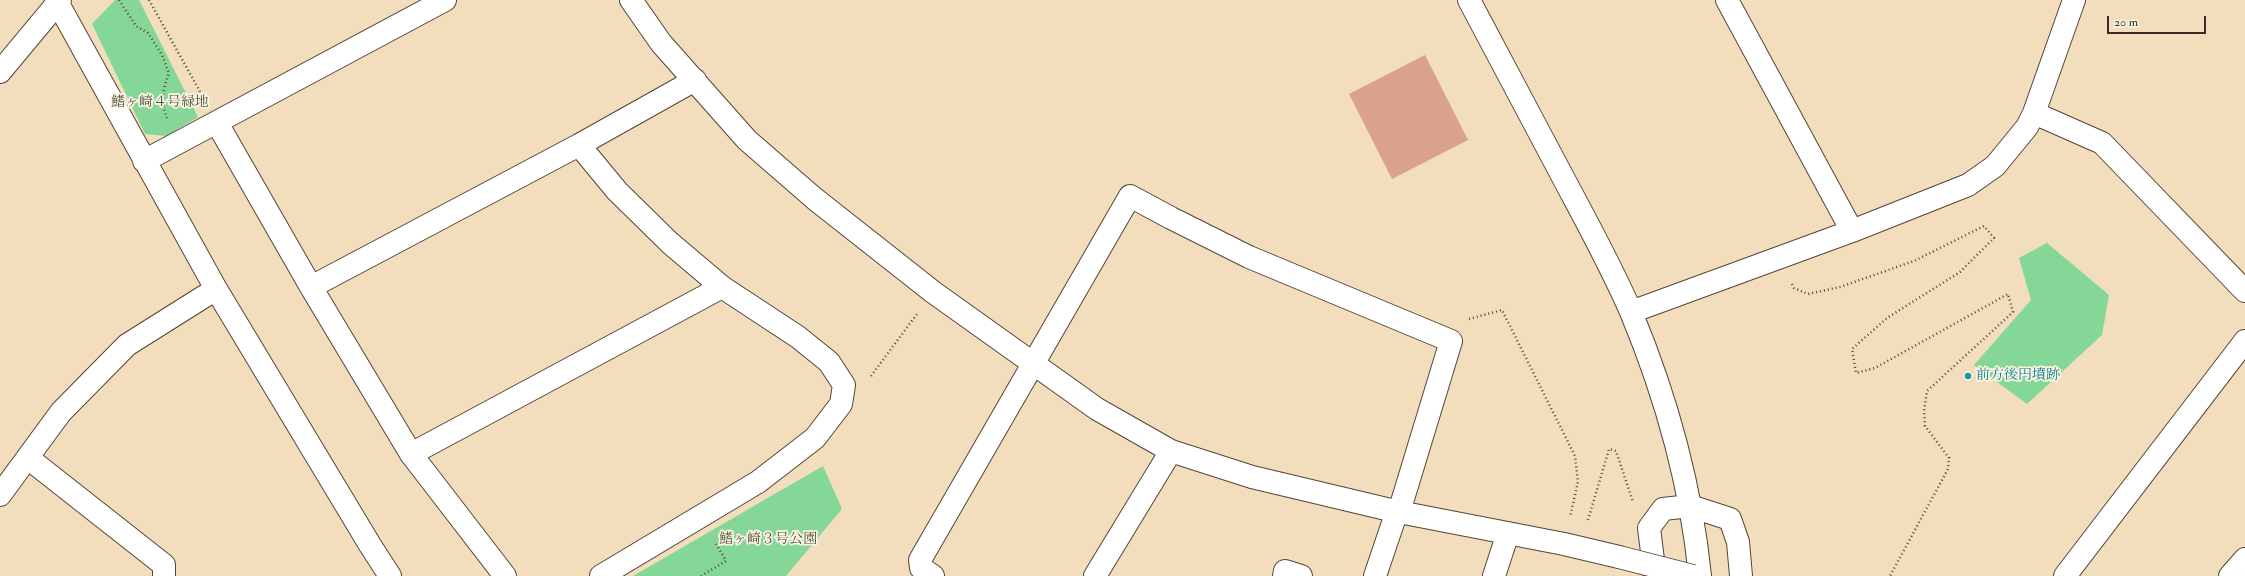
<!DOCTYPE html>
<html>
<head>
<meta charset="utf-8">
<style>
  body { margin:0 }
  #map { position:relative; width:2245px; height:576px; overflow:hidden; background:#f2ddbd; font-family:"IM FELL Double Pica",serif }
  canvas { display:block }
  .scale { position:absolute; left:2107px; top:16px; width:99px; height:18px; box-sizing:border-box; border:2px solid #3b2a1e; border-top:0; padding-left:5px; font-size:12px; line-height:14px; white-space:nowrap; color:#3b2a1e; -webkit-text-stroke:3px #fcf5e5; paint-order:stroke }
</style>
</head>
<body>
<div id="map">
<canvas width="2245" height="576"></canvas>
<div class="scale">20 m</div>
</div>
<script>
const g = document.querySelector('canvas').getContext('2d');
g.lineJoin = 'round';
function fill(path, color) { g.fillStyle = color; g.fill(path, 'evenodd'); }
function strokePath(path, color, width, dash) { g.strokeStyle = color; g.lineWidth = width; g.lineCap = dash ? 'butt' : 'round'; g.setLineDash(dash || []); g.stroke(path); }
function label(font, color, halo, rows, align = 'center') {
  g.font = font + ' "IM FELL Double Pica","Noto Serif JP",serif'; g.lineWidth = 3.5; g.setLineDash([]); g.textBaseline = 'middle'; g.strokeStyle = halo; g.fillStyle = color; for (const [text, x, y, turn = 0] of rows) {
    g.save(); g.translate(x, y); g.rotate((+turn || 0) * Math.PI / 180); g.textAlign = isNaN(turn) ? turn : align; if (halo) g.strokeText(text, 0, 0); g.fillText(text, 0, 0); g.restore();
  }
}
fill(new Path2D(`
  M115,0H139L198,117L166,136L145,134L92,24Z
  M2047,243L2109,295L2102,335L2027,404L1974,365L2031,300L2019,258Z
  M823,466L842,509L786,576H633Z`), '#85d797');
fill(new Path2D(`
  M1425,55L1468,140L1392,179L1349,94Z`), '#daa18c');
const minor = new Path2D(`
  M56,0L216,289L370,545L390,576
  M631,0L661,43L747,140L815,199L933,292L1097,409L1171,451L1252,477L1399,512L1564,544L1619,557
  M1469,0C1501,61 1534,122 1566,183C1589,226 1612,268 1631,312C1666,396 1691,486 1700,576
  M1727,0L1852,231
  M2074,0L2034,113L2102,143L2245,291
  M0,72L60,0
  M217,123L311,287L411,454L505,576
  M579,145L617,191L670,243L722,287L798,337L829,362L844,385L841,404L815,438L758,482L601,576
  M144,161L445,0
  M311,287L579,145L695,80
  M1631,312L1852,231L1968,185L1995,166L2027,127L2034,113
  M411,454L722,287
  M28,458L164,565V576
  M0,495L61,412L127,345L216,289
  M933,576L921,568L920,560L1130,196L1171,218L1249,257L1451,341L1399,512
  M1095,576L1171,451
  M1284,576L1285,571L1301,576
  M1375,576L1397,511
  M1494,576L1508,533
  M1655,576L1649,528L1663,509L1690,506L1730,519L1738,542L1741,576
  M2065,576L2245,341
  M2230,576L2245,559`);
strokePath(minor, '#564536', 24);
strokePath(new Path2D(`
  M119,0L136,26L148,33L162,55L169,73C163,89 160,101 167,118
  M149,0L203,97
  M1792,284L1794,288L1808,294L1840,287L1914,261L1984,226L1994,238L1960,272L1887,318L1852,349L1856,373L1875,368L2008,294L2013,312L1927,391L1924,411L1925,426L1949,458L1948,469L1890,576
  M1469,319L1502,310L1575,456L1578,482L1570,517
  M871,376L917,314
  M1588,520L1609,449L1616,451L1633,502
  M701,576L726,561L715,542`), '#564536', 2.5, [1, 3]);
strokePath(minor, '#fff', 22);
const minorBridge = new Path2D(`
  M1619,557L1693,576`);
strokePath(minorBridge, '#564536', 24, []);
strokePath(minorBridge, '#fff', 22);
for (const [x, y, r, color] of [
  [1968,376,4,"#0f9aa8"]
]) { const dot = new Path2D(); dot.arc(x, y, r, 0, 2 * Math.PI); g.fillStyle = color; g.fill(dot); strokePath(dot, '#fcf5e5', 1.5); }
label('14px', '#4e553c', '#fcf5e5', [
  ["鰭ヶ崎４号緑地",160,103],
  ["鰭ヶ崎３号公園",768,540]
]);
label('14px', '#0d838f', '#fcf5e5', [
  ["前方後円墳跡",1976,376]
], 'left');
</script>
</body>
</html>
